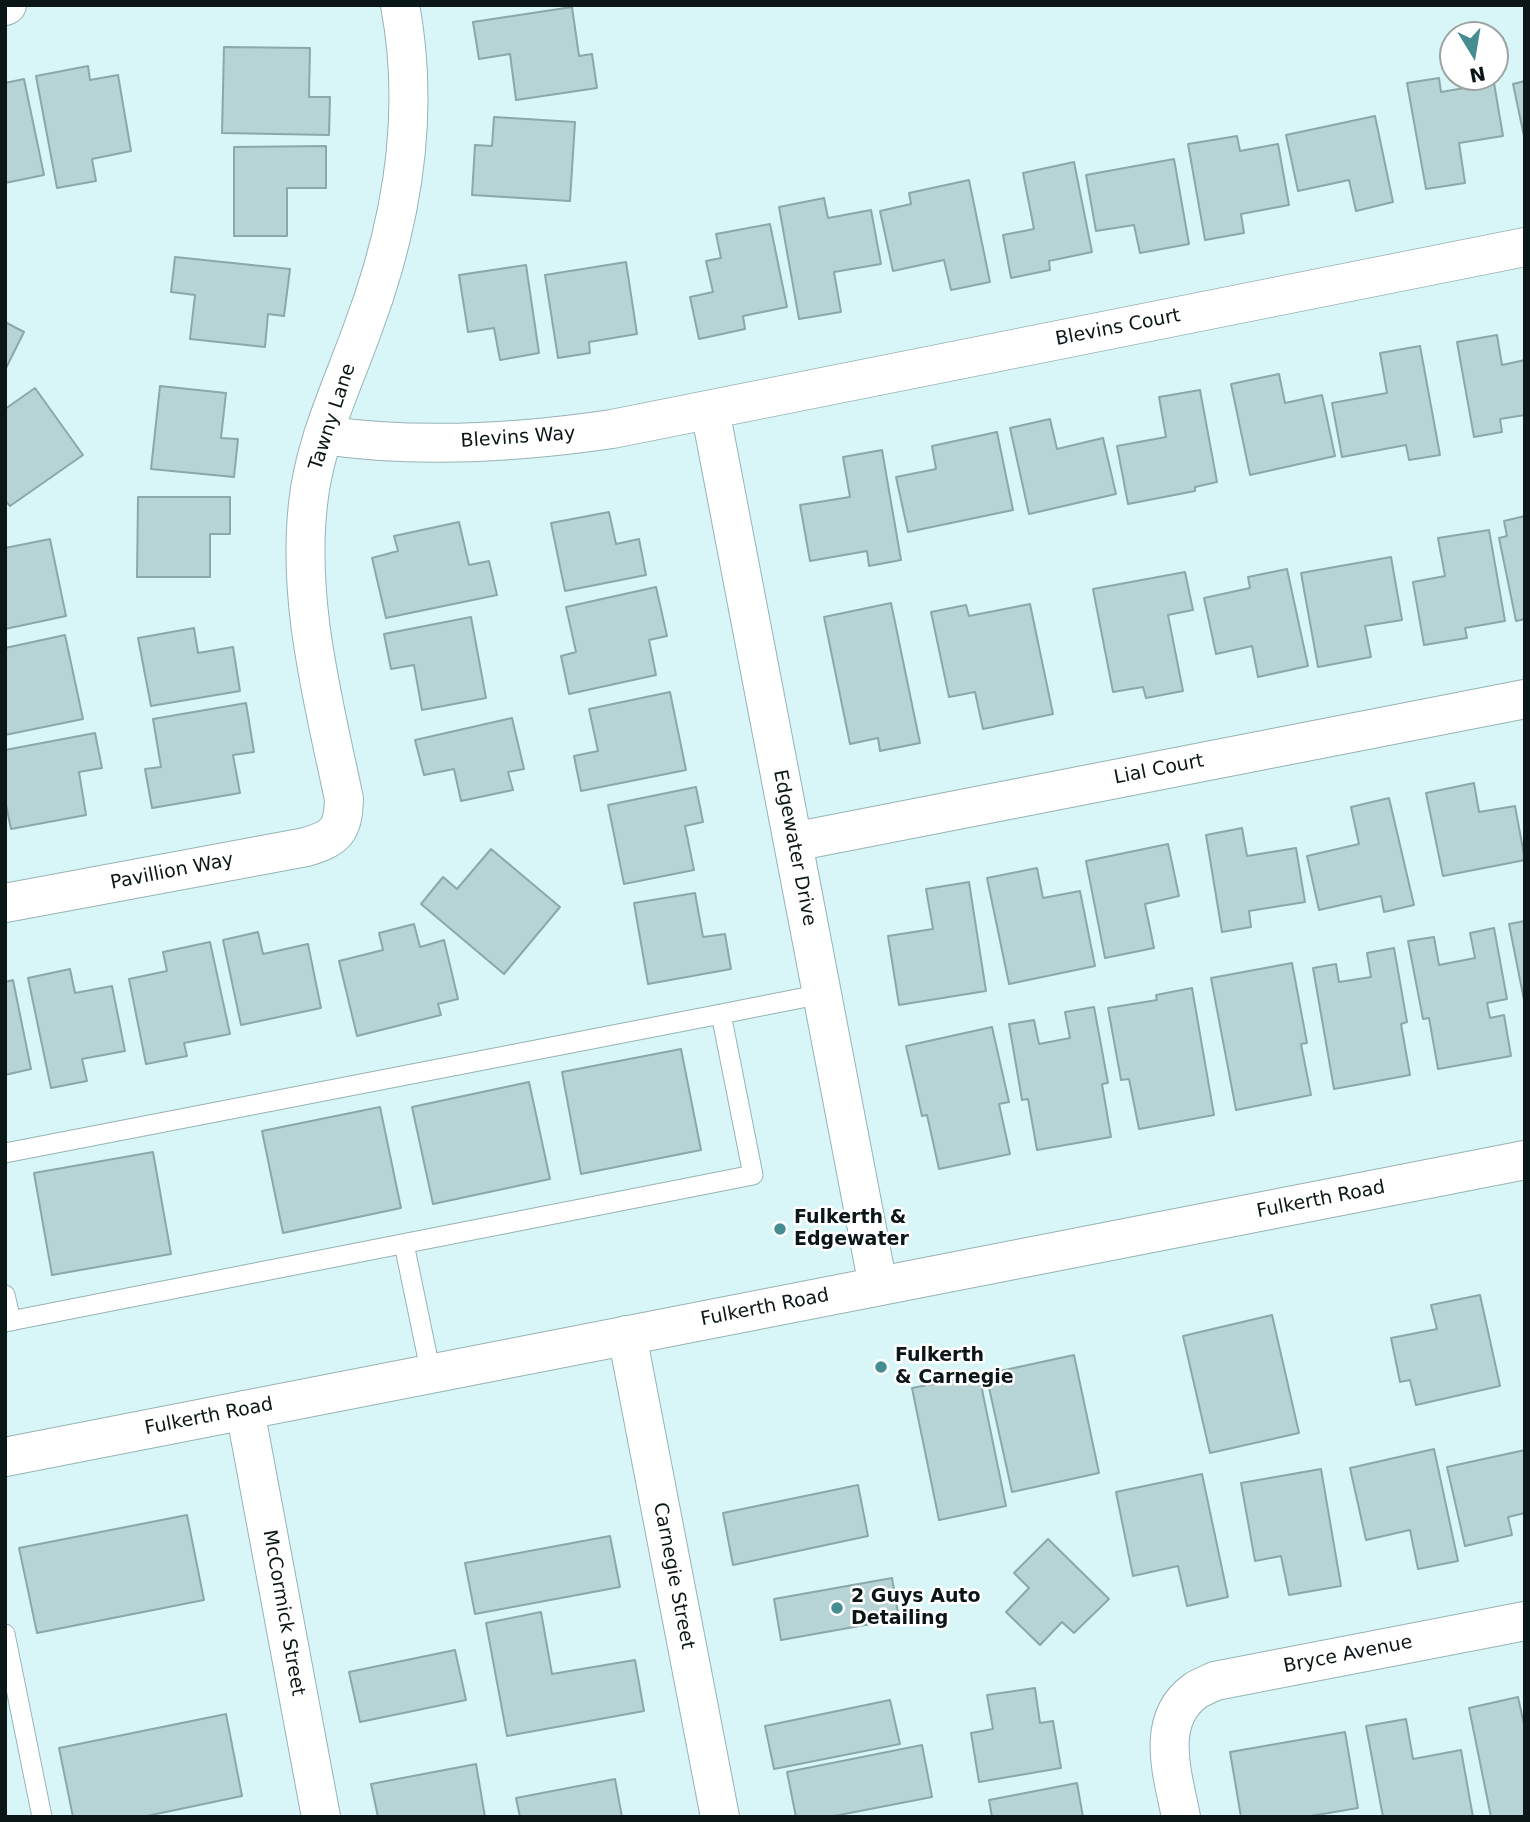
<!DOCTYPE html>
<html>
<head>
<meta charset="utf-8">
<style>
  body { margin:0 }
  #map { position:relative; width:1530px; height:1822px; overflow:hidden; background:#d8f6f7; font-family:"DejaVu Sans",sans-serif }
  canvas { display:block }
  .frame { position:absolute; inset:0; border:7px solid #0b1616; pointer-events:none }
  .north { position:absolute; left:1439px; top:21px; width:70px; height:70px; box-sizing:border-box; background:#fff; border:2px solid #9da2a2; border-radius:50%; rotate:169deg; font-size:19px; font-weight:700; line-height:28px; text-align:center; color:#0b1616 }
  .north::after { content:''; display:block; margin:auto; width:24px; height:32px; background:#458d91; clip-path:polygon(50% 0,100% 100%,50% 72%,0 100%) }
</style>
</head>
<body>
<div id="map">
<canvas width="1530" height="1822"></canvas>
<div class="frame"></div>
<div class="north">N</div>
</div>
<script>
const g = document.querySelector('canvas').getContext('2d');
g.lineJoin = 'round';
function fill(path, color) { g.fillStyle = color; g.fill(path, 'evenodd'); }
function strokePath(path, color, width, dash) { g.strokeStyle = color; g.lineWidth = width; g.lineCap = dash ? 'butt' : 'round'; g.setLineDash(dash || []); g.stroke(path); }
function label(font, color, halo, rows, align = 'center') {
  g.font = font + ' "DejaVu Sans",sans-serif'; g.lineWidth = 5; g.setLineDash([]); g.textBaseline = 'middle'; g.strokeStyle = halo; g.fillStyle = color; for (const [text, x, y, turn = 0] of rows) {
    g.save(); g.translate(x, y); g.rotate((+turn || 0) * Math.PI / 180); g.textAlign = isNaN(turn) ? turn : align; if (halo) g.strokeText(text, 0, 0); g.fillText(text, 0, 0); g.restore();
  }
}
const building = new Path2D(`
  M572,7L579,56L592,54L597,88L516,100L510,54L479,59L473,22Z
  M224,47L310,48L309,97H330L329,135L222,133Z
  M88,66L90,80L118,75L131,151L92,159L96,181L57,188L36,76Z
  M1439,78L1441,92L1494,83L1503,136L1459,143L1465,183L1426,189L1407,83Z
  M24,79L44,175L5,183V83Z
  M1525,81V136H1524L1513,84Z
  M1375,116L1393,202L1356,211L1349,180L1298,191L1286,135Z
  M494,117L575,122L570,201L472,195L475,145L492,146Z
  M1237,136L1240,151L1278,144L1289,205L1241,214L1244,233L1205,240L1188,144Z
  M326,146V188H287V236H234V147Z
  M1174,159L1189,244L1140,253L1134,225L1096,231L1086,175Z
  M1074,162L1092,252L1049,261L1050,270L1011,278L1003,235L1034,229L1023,173Z
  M969,180L990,282L951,290L944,260L893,271L880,211L911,204L909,193Z
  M824,198L828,218L871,210L881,264L834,272L841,312L799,319L779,207Z
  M770,224L787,307L743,316L745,329L699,339L690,297L713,292L706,261L721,258L716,234Z
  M175,257L290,269L284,316L268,314L265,347L190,339L195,295L171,292Z
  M626,262L637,334L589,342L590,353L558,358L545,275Z
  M526,265L539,353L500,360L494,328L468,332L459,275Z
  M5,322L24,332L5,370Z
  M1497,335L1502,365L1525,360V415L1500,419L1502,432L1474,437L1457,342Z
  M1420,346L1440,455L1409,460L1406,445L1342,457L1332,403L1387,393L1380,353Z
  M1279,374L1285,403L1322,395L1335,456L1250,475L1231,384Z
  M160,386L226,393L221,438L238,439L234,477L151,469Z
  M35,388L83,455L10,506L5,500V409Z
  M1200,390L1217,482L1195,487V491L1128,504L1117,446L1166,437L1159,397Z
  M1050,419L1057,449L1103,438L1116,494L1029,514L1010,428Z
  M997,432L1013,510L908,532L896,477L936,469L932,446Z
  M882,450L901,560L869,566L867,551L810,561L800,505L850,497L843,457Z
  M138,497H230V534H210V577H137Z
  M609,512L616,544L639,539L646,575L565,591L551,523Z
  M1525,516V619L1516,621L1499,538L1507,536L1504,521Z
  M459,522L469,565L489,561L497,595L386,618L372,558L398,551L394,536Z
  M1489,530L1505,621L1465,628L1467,638L1424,645L1413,582L1445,576L1438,538Z
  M50,539L66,616L5,629V548Z
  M1391,557L1402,620L1365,626L1371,657L1318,667L1301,573Z
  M1287,569L1308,666L1258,677L1252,646L1216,654L1204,598L1250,588L1248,577Z
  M1185,572L1193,610L1168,615L1183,691L1146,698L1143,687L1113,692L1093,589Z
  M656,587L667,636L649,640L656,675L569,694L561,656L576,652L566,607Z
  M891,603L920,743L880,751L878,738L850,744L824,617Z
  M1030,604L1053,714L983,729L975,692L949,697L931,612L966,605L969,616Z
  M471,617L486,698L422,710L414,665L391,669L384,634Z
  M194,628L198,653L233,647L240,691L151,706L138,638Z
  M65,635L83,719L5,735V648Z
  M670,692L686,770L581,791L574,756L598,751L589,709Z
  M246,703L254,752L233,755L240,793L152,808L145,769L161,767L153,719Z
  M512,718L524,769L508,772L513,790L461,801L454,769L424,775L415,740Z
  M95,733L102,768L79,772L86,815L11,829L5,800V750Z
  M1474,783L1479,812L1515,806L1525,860L1443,876L1426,793Z
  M696,787L703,822L685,826L694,870L624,884L608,805Z
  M1389,798L1414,905L1384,912L1381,896L1319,910L1307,856L1359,844L1351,807Z
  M1242,828L1247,856L1296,848L1305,902L1249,911L1251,927L1222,932L1206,835Z
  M1168,844L1179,896L1145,904L1154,948L1105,958L1086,861Z
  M491,849L560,907L504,974L421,904L443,877L457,889Z
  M1037,868L1043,898L1080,891L1095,966L1009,984L987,878Z
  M969,882L986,991L899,1005L888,936L933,929L926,889Z
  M695,893L703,937L725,934L731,969L648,984L634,903Z
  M1525,921V1000H1524L1509,924Z
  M414,924L420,947L444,940L458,999L438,1004L441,1015L357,1036L339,961L383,950L379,933Z
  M1494,928L1507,999L1487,1003L1490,1018L1504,1015L1511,1056L1438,1069L1429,1018L1423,1019L1408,941L1434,937L1439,965L1475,958L1470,933Z
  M258,932L263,954L308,944L321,1008L241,1025L223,940Z
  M210,942L230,1034L184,1043L187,1056L146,1064L129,979L167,971L163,952Z
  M1394,948L1407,1022L1401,1024L1410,1075L1334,1089L1313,968L1336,964L1339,982L1371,977L1367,953Z
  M1292,963L1307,1043L1301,1044L1311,1095L1236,1110L1211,978Z
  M70,969L75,993L112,986L125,1051L82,1059L87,1081L51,1088L28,978Z
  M13,980L31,1069L5,1075V982Z
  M1192,988L1214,1115L1139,1129L1129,1079L1121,1080L1108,1008L1157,1000L1156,995Z
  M1094,1007L1108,1083L1102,1084L1111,1137L1037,1150L1028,1099L1022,1100L1009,1024L1034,1020L1039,1044L1070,1038L1065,1012Z
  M992,1027L1009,1102L999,1104L1010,1154L939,1169L927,1115L922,1116L906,1046Z
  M681,1049L701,1150L581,1174L562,1072Z
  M529,1082L550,1179L433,1204L412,1107Z
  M380,1107L401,1208L283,1233L262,1131Z
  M153,1152L171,1254L52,1275L34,1173Z
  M1480,1295L1500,1386L1416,1405L1410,1380L1400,1382L1391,1338L1437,1329L1431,1305Z
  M1272,1315L1299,1433L1210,1453L1183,1336Z
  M1074,1355L1099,1473L1012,1492L986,1374Z
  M979,1375L1006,1506L939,1520L912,1388Z
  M1434,1449L1458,1561L1418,1569L1410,1530L1366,1540L1350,1468Z
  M1525,1450V1513L1508,1517L1512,1535L1465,1546L1447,1467Z
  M1321,1469L1341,1586L1289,1595L1281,1556L1255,1561L1241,1483Z
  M1202,1474L1228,1597L1187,1606L1178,1566L1133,1576L1116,1492Z
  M858,1485L868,1536L733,1565L723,1513Z
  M187,1515L204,1600L37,1633L19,1548Z
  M610,1536L620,1587L475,1614L465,1563Z
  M1048,1539L1109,1599L1074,1633L1062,1622L1040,1645L1006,1612L1029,1588L1014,1573Z
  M892,1578L899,1619L781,1640L774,1599Z
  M541,1612L552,1674L635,1660L644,1711L507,1736L486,1623Z
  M455,1650L466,1700L360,1722L349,1672Z
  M1035,1688L1040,1723L1053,1721L1061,1768L979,1782L971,1733L993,1729L987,1695Z
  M1518,1697L1525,1729V1817H1491L1469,1708Z
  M890,1700L900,1744L774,1769L765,1726Z
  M226,1714L242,1796L142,1817H73L59,1748Z
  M1406,1719L1413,1759L1461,1750L1473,1817H1383L1366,1726Z
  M1345,1732L1358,1808L1305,1817H1241L1230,1752Z
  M922,1745L932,1797L829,1817H796L787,1772Z
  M476,1764L485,1817H378L371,1784Z
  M615,1779L622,1817H520L516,1798Z
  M1077,1783L1083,1817H992L989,1800Z`);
fill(building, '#b6d3d5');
strokePath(building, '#8ba7a9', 2);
const lane = new Path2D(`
  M5,1153L721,1014
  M404,1244L431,1374
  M5,1295L11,1321
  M5,1322L753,1175L721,1014L822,994
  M5,1634L42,1817`);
const street = new Path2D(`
  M5,6L7,5
  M710,410L878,1286
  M323,435C418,449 517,443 612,429L1525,247
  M793,842L1525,699
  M5,903L306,847C336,838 343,831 344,799C323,699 294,592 310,489C319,433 344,381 363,328C402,224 421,116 400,5
  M627,1335L720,1817
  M245,1410L321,1817
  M1181,1817C1173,1775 1154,1721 1195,1691C1201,1687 1209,1684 1215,1681L1525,1621`);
const secondary = new Path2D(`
  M5,1457L1525,1160`);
strokePath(lane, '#97b3b5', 21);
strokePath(street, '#97b3b5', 40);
strokePath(secondary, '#97b3b5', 40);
strokePath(lane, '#fff', 19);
strokePath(street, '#fff', 38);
strokePath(secondary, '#fff', 38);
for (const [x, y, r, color] of [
  [780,1229,7,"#458d91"],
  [881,1367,7,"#458d91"],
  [837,1608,7,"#458d91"]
]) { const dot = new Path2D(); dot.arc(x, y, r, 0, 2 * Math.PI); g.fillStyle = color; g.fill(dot); strokePath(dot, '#fff', 2.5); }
label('19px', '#0b1616', '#fff', [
  ["Blevins Court",1118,328,-11],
  ["Tawny Lane",333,417,-72],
  ["Blevins Way",518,438,-4],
  ["Lial Court",1159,770,-11],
  ["Edgewater Drive",794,848,79],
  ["Pavillion Way",172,872,-11],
  ["Fulkerth Road",1321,1200,-11],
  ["Fulkerth Road",765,1308,-11],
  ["Fulkerth Road",209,1417,-11],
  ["Carnegie Street",673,1576,79],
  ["McCormick Street",283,1613,80],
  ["Bryce Avenue",1348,1655,-11]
]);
label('bold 19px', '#0b1616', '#fff', [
  ["Fulkerth &",794,1218],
  ["Edgewater",794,1240],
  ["Fulkerth",895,1356],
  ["& Carnegie",895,1378],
  ["2 Guys Auto",851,1597],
  ["Detailing",851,1619]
], 'left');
</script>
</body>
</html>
